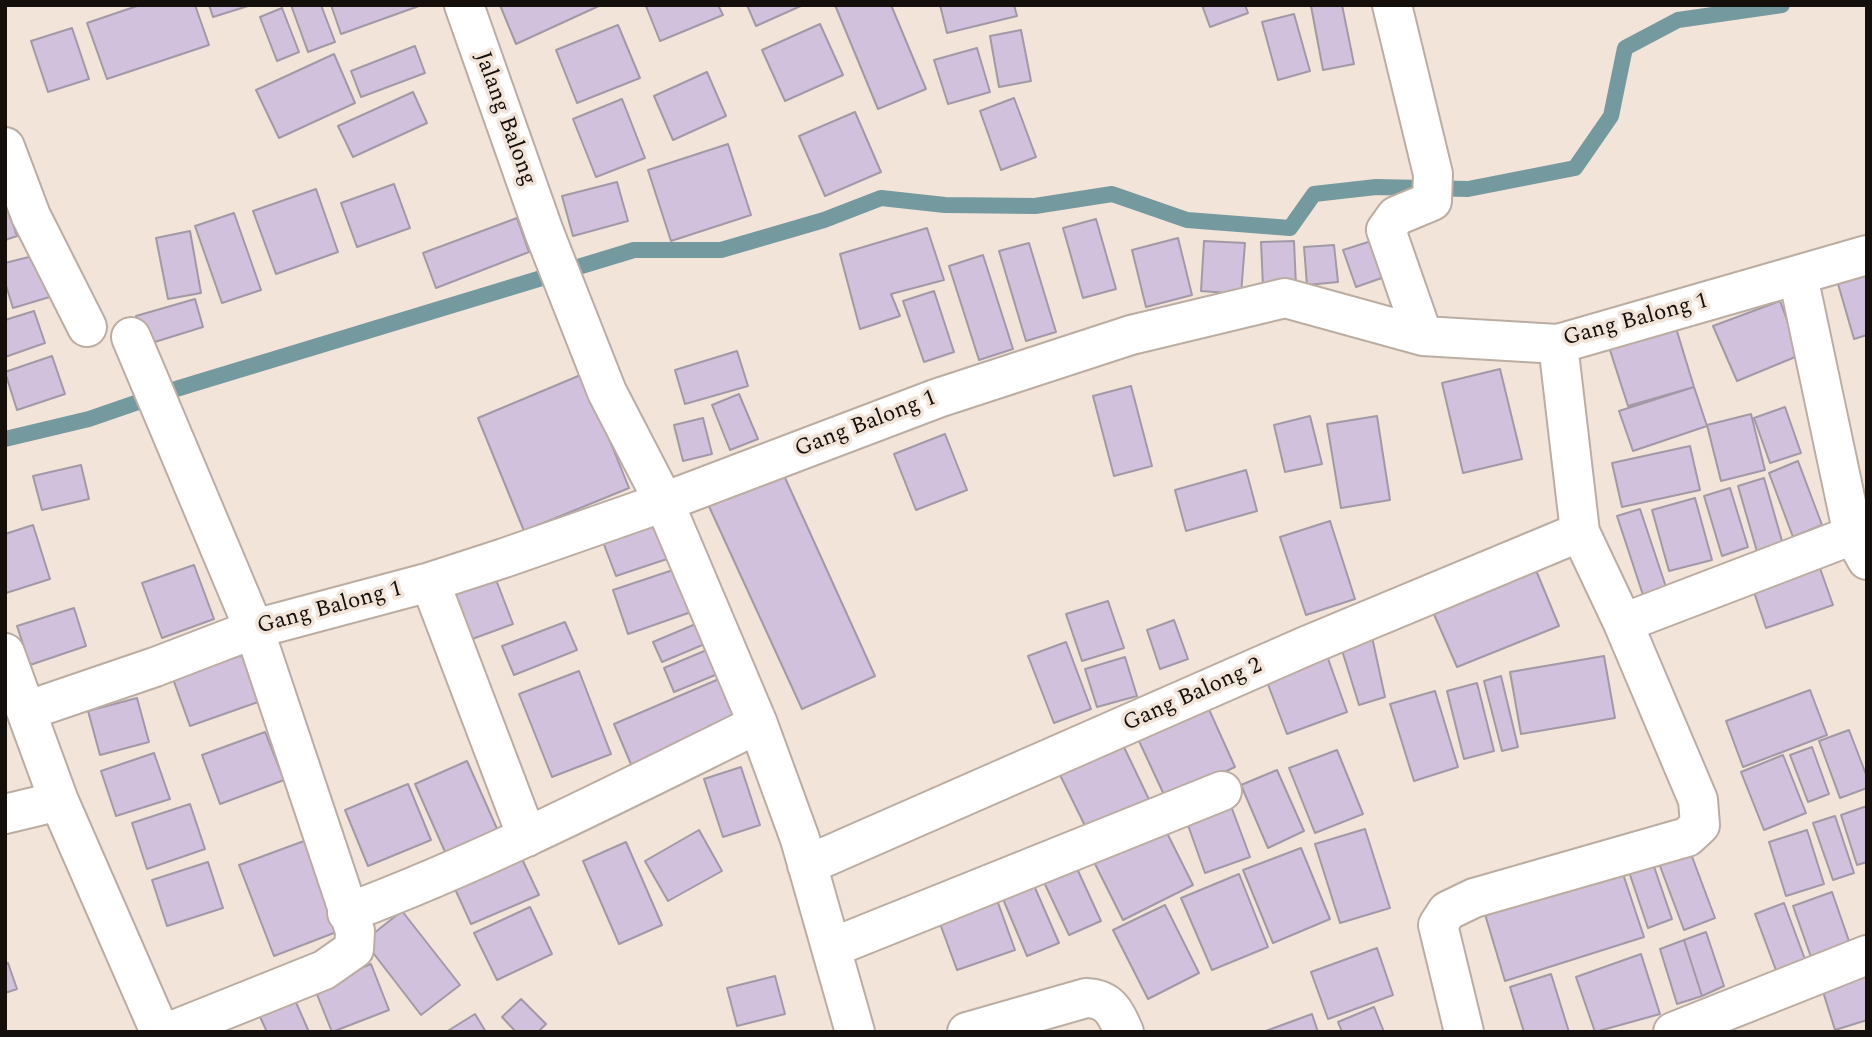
<!DOCTYPE html>
<html>
<head>
<meta charset="utf-8">
<style>
  body { margin:0 }
  #map { position:relative; width:1872px; height:1037px; overflow:hidden; background:#f2e4d8; font-family:Spectral,serif }
  canvas { display:block }
  .frame { position:absolute; inset:0; border:7px solid #140f0b; pointer-events:none }
</style>
</head>
<body>
<div id="map">
<canvas width="1872" height="1037"></canvas>
<div class="frame"></div>
</div>
<script>
const g = document.querySelector('canvas').getContext('2d');
g.lineJoin = 'round';
function strokePath(path, color, width, dash) { g.strokeStyle = color; g.lineWidth = width; g.lineCap = dash ? 'butt' : 'round'; g.setLineDash(dash || []); g.stroke(path); }
function fill(path, color) { g.fillStyle = color; g.fill(path, 'evenodd'); }
function label(font, color, halo, rows, align = 'center') {
  g.font = font + ' Spectral,serif'; g.lineWidth = 7; g.setLineDash([]); g.textBaseline = 'middle'; g.strokeStyle = halo; g.fillStyle = color; for (const [text, x, y, turn = 0] of rows) {
    g.save(); g.translate(x, y); g.rotate((+turn || 0) * Math.PI / 180); g.textAlign = isNaN(turn) ? turn : align; if (halo) g.strokeText(text, 0, 0); g.fillText(text, 0, 0); g.restore();
  }
}
strokePath(new Path2D(`
  M5,439L89,419L176,389L634,250H721L824,220L881,198L945,205L1035,206L1112,194L1187,220L1290,228L1314,194L1376,187L1468,189L1575,168L1611,116L1625,48L1678,20L1782,5`), '#74999f', 16);
const building = new Path2D(`
  M140,5H195L209,45L107,79L87,23Z
  M209,5H248V6L213,17Z
  M291,5H321L335,42L308,52Z
  M331,5H419V6L341,34Z
  M500,5H601L516,44Z
  M718,5L723,15L660,41L646,6Z
  M747,5H803L756,26Z
  M835,5H891L926,89L878,109Z
  M940,5H1014L1017,16L947,33Z
  M1202,5H1245L1248,13L1210,27Z
  M1342,5L1354,64L1323,70L1311,6Z
  M282,8L299,52L277,61L260,17Z
  M1294,14L1310,71L1278,80L1262,22Z
  M820,24L843,75L785,101L762,50Z
  M618,25L640,78L577,103L556,50Z
  M72,28L89,79L48,92L31,41Z
  M1021,30L1031,81L999,87L990,36Z
  M415,46L425,73L361,97L351,71Z
  M977,48L990,92L948,104L934,60Z
  M334,54L355,103L279,138L256,90Z
  M707,72L726,116L673,140L654,96Z
  M413,92L427,123L353,157L338,126Z
  M1014,98L1036,157L1001,170L980,111Z
  M622,99L645,158L596,177L573,119Z
  M855,112L881,172L825,196L799,136Z
  M728,144L751,215L671,241L648,170Z
  M617,182L628,221L573,236L562,196Z
  M394,184L410,228L357,247L341,203Z
  M316,189L338,252L276,274L253,211Z
  M5,202L17,236L5,240Z
  M234,213L261,290L222,303L195,226Z
  M517,218L529,252L436,288L423,253Z
  M1096,219L1116,289L1083,298L1063,228Z
  M927,228L944,280L891,294L900,316L860,329L840,254Z
  M190,231L201,293L168,299L156,238Z
  M1384,237L1396,273L1356,287L1343,250Z
  M1178,238L1192,295L1146,307L1132,250Z
  M1204,241L1245,243L1241,294L1201,291Z
  M1294,241L1296,286L1263,287L1261,242Z
  M1029,243L1056,332L1026,341L999,251Z
  M1334,245L1338,282L1307,285L1304,247Z
  M41,254L53,296L13,308L5,282V263Z
  M983,255L1013,349L979,360L949,266Z
  M1867,268V335L1854,339L1836,277Z
  M934,291L954,352L924,362L903,301Z
  M195,299L203,327L145,345L136,316Z
  M1780,301L1800,355L1737,381L1713,326Z
  M34,311L45,343L5,357V320Z
  M1676,328L1694,387L1628,406L1609,347Z
  M737,351L748,386L685,404L675,370Z
  M52,356L65,394L17,410L5,372Z
  M1500,369L1522,459L1463,473L1442,383Z
  M583,374L629,488L524,531L478,418Z
  M1131,386L1152,466L1114,476L1093,396Z
  M1694,387L1707,426L1633,451L1619,411Z
  M739,394L758,439L730,450L712,405Z
  M1785,407L1801,453L1770,463L1754,418Z
  M1751,414L1765,470L1721,481L1707,425Z
  M1310,416L1322,464L1285,472L1274,425Z
  M1377,416L1390,500L1341,508L1327,424Z
  M703,418L712,454L683,461L674,425Z
  M945,434L967,490L916,510L894,454Z
  M1690,446L1700,490L1622,507L1612,463Z
  M1798,461L1822,525L1793,537L1769,473Z
  M81,465L89,499L42,510L33,476Z
  M781,469L875,676L802,709L707,502Z
  M1246,470L1257,511L1186,531L1175,490Z
  M1764,478L1784,548L1758,555L1738,486Z
  M1730,488L1748,547L1722,556L1704,496Z
  M1695,498L1712,560L1669,571L1652,510Z
  M1640,509L1667,590L1644,598L1617,516Z
  M1330,521L1355,599L1306,615L1280,537Z
  M33,525L50,579L6,593L5,534Z
  M655,525L667,559L616,576L603,542Z
  M1816,557L1833,605L1766,628L1750,580Z
  M1533,563L1559,626L1457,667L1430,605Z
  M194,565L214,619L162,638L142,583Z
  M682,567L697,610L628,634L613,590Z
  M495,577L513,624L464,642L447,596Z
  M1108,601L1124,648L1082,661L1066,614Z
  M74,608L86,646L30,665L17,626Z
  M1174,620L1188,659L1160,669L1147,630Z
  M565,622L577,650L514,675L502,646Z
  M698,623L707,643L662,662L653,642Z
  M1372,637L1385,697L1359,705L1341,647Z
  M1066,642L1091,709L1054,723L1028,656Z
  M709,649L720,673L674,692L664,668Z
  M1326,653L1347,712L1287,734L1267,682Z
  M242,655L258,702L190,726L173,679Z
  M1604,656L1615,718L1521,734L1510,672Z
  M1125,657L1137,696L1097,707L1085,669Z
  M579,671L611,754L552,777L519,694Z
  M1501,676L1518,747L1502,751L1484,681Z
  M719,679L738,725L633,769L614,724Z
  M1477,683L1494,751L1464,759L1447,691Z
  M1810,690L1827,735L1743,767L1726,721Z
  M1435,691L1458,767L1414,781L1390,704Z
  M1202,694L1235,767L1166,799L1132,726Z
  M137,698L149,742L100,755L88,711Z
  M1849,730L1867,777V788L1840,798L1819,741Z
  M265,732L284,780L220,804L202,755Z
  M1122,743L1155,812L1093,842L1059,773Z
  M1812,747L1829,794L1808,802L1790,755Z
  M1337,750L1363,814L1315,833L1289,768Z
  M154,753L170,799L116,816L101,771Z
  M1783,755L1806,813L1764,830L1741,772Z
  M467,761L498,831L446,854L415,784Z
  M741,767L760,825L723,837L704,779Z
  M1277,770L1304,831L1268,848L1241,785Z
  M408,784L431,840L368,866L345,810Z
  M1228,798L1250,857L1205,873L1184,814Z
  M190,804L205,849L147,869L132,823Z
  M1867,806V862L1857,865L1841,815Z
  M1835,816L1854,873L1833,880L1813,823Z
  M1159,817L1193,885L1123,920L1089,852Z
  M1365,829L1390,908L1340,923L1315,844Z
  M699,830L722,871L668,901L645,861Z
  M1807,830L1824,884L1786,896L1769,842Z
  M304,841L339,931L274,956L239,865Z
  M626,842L662,925L619,944L583,861Z
  M1688,846L1715,918L1684,930L1657,858Z
  M1301,848L1330,919L1273,943L1243,870Z
  M1651,858L1672,919L1648,928L1627,866Z
  M522,859L539,895L471,924L455,889Z
  M208,862L223,908L167,926L152,880Z
  M1074,862L1101,921L1069,935L1041,876Z
  M1621,868L1644,937L1505,981L1484,911Z
  M1029,874L1059,943L1027,956L998,887Z
  M1239,874L1268,947L1212,970L1181,898Z
  M993,889L1015,950L957,970L935,910Z
  M1832,892L1850,944L1811,957L1793,906Z
  M1784,903L1806,962L1777,973L1755,914Z
  M1165,905L1199,973L1148,999L1113,930Z
  M530,907L552,954L497,980L474,933Z
  M402,911L460,985L421,1015L364,941Z
  M1706,932L1724,986L1702,996L1684,940Z
  M1684,940L1702,996L1677,1004L1660,949Z
  M1377,948L1393,995L1328,1019L1311,972Z
  M1641,954L1660,1014L1595,1032L1576,977Z
  M8,963L17,989L5,993V964Z
  M371,964L389,1010L332,1032L314,987Z
  M1867,967V1020L1835,1030L1820,982Z
  M1551,974L1569,1032H1524L1510,987Z
  M775,976L785,1014L737,1026L727,988Z
  M291,991L309,1032H267L255,1006Z
  M521,999L546,1024L538,1032H516L502,1017Z
  M1374,1007L1384,1032H1342L1338,1022Z
  M475,1014L486,1032H446Z
  M1312,1014L1318,1032H1263Z`);
fill(building, '#d2c1dd');
strokePath(building, '#a299a7', 2);
const minor = new Path2D(`
  M464,5L544,232L607,392L664,502L758,724L800,839L855,1032
  M1392,5L1433,174L1432,201L1396,216L1386,230L1423,336
  M5,147L31,216L87,327
  M1798,276L1853,535L1867,560
  M131,337L254,629L355,931L354,949L324,970L169,1032
  M430,582L527,837
  M1623,623L1853,535
  M5,653L26,711
  M59,801L160,1032
  M5,814L59,801L26,711L155,667L254,629L430,582L504,558L664,502L938,398L1131,335L1285,298L1423,336L1558,344L1867,255
  M807,865L1306,646L1580,532
  M347,913C488,860 622,791 758,724
  M831,948L1222,791
  M967,1032L1086,998C1110,999 1115,1012 1124,1032
  M1464,1032L1438,925L1447,911L1474,898L1687,837L1700,825L1698,800L1623,623L1580,532L1558,344
  M1673,1032L1867,955`);
strokePath(minor, '#bbada2', 42);
strokePath(minor, '#fff', 38);
label('23px', '#140f0b', '#f2e4d8', [
  ["Jalang Balong",504,119,70],
  ["Gang Balong 1",1636,321,-15],
  ["Gang Balong 1",866,425,-21],
  ["Gang Balong 1",330,609,-15],
  ["Gang Balong 2",1193,696,-24]
]);
</script>
</body>
</html>
